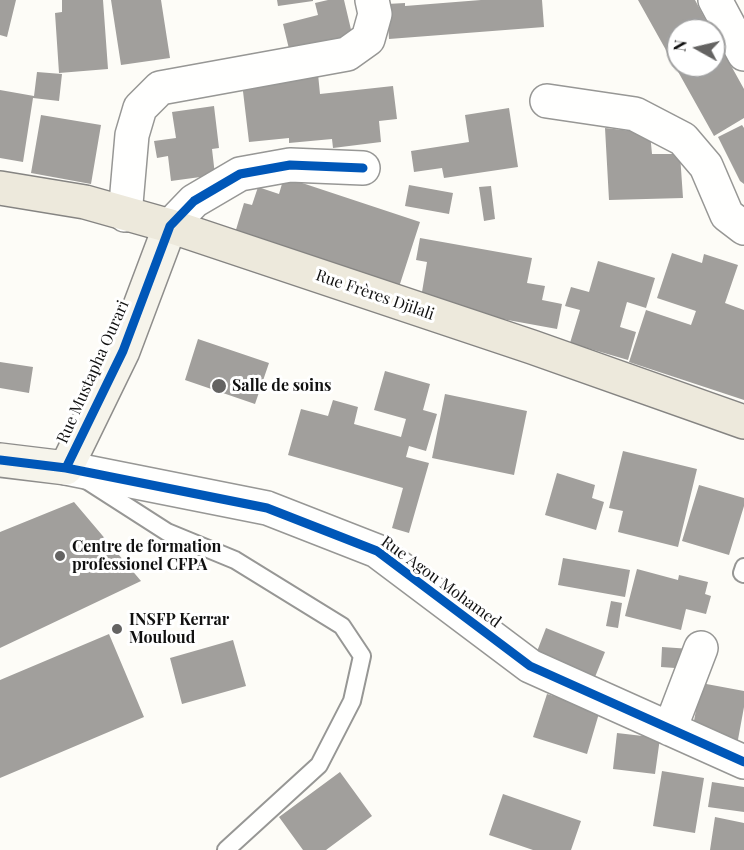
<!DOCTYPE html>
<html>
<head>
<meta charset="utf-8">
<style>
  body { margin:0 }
  #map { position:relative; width:744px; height:850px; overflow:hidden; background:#fdfcf7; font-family:"Playfair Display",serif }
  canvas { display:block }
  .north { position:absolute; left:666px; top:18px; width:60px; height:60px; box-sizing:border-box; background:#fff; border:2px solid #a0a0a0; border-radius:50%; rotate:278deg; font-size:16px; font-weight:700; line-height:24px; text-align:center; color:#111 }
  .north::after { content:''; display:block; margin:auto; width:21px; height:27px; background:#646362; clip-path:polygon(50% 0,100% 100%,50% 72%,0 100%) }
</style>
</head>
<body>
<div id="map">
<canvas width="744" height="850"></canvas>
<div class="north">N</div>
</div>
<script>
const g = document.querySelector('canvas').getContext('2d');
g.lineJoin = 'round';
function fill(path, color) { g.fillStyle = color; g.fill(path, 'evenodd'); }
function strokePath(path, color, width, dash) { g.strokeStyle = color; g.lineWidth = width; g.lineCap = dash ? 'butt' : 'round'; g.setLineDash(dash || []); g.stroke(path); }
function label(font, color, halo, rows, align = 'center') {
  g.font = font + ' "Playfair Display",serif'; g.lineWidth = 6; g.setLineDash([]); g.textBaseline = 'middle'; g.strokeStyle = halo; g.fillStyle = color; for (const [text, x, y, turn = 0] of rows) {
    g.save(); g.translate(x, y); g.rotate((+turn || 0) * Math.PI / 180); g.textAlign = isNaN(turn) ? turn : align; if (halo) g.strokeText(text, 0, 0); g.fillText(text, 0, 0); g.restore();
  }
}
fill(new Path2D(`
  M0,0H16L7,37L0,35Z
  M62,0H103L108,69L59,73L55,13L62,12Z
  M111,0H161L170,58L121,65Z
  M277,0H313V1L278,6Z
  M328,0H344L353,38L290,53L283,24L318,15L315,3Z
  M481,0H542L544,27L389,39L387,4L405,3V6Z
  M638,0H695L711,30H678V66H714V35L744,89V118L714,136Z
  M37,72L62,74L59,101L33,98L23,162L0,158V90L34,96Z
  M318,74L320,94L393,86L397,119L379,121L381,142L333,148L332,139L289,143V138L249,142L242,83Z
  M214,106L219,148L212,149L215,175L171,181L168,156L157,158L154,141L176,138L172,112Z
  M509,108L518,167L444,178L442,168L414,172L411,151L469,142L465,115Z
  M41,115L101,125L91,184L31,173Z
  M742,125L744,128V184L740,181L718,137Z
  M605,128L650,133L652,154H680L683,198L609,200Z
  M284,177L420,222L399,287L235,233L244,203L252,205L258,187L279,194Z
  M409,185L453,193L449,214L405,206Z
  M491,186L495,219L484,221L479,187Z
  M420,238L532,258L527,283L545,286L542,300L562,304L557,329L420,304L427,262L416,260Z
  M672,253L702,263L704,254L738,265L725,303L744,310V400L629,362L646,310L691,325L696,311L657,298Z
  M598,261L655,278L646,308L627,302L620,327L636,332L628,360L570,343L580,310L565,306L571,287L589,292Z
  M198,339L269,363L255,404L185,380Z
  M0,362L33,367L29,393L0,388Z
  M385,371L430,384L423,410L437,414L426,451L409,446L406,457L429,463L409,533L392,528L403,488L288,455L301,409L328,416L333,400L358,407L354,424L401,437L406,419L374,410Z
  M445,394L527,411L514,475L432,458Z
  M623,451L697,469L678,547L618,532L623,511L609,508Z
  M557,473L595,485L592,498L604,502L596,530L545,515Z
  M699,485L744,498V506L729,555L682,541Z
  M74,502L141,581L0,648V532Z
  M563,558L630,570L625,597L558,585Z
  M637,569L678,580L679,575L708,582L705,594L711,596L706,614L686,609L681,630L625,616Z
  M611,601L622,603L618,628L606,626Z
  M546,628L605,652L595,677L536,654Z
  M109,634L144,717L0,778V680Z
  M233,640L246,686L182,704L170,658Z
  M662,647L691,649L689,669L661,667Z
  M701,683L744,691V707L737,745L691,737Z
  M547,694L600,710L587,754L533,737Z
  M617,733L660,738L655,774L613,769Z
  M662,771L704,778L695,833L653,826Z
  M340,772L372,816L326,850H303L279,817Z
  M712,782L744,787V812L708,807Z
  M503,794L581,821L571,850H533L489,835Z
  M715,817L744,823V850H710Z`), '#a19f9c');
const lane = new Path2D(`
  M86,480L167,532L235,560L342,626L362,656L352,701L319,765L226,850
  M744,567L742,573L744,574`);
const street = new Path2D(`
  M715,0L744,54
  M547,101L635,114L683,139L706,166L727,215L744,228
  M125,215L132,135L140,108L160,88L347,54L368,39L375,14L372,0
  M170,226L194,201L240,174L290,165L363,168
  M66,468L267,508L377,551L530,666L744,762
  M670,729L701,648`);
const secondary = new Path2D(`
  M0,460L66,468L123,351L170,226`);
const primary = new Path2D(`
  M0,188L85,202L170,226L532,347L744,422`);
strokePath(lane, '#979795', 20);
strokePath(street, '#979795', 36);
strokePath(secondary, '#8e8d8b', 36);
strokePath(primary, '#858482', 36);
strokePath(lane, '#fffffe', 16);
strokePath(street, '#fffffe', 33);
strokePath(secondary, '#f6f4eb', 33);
strokePath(primary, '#ede9dc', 33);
strokePath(new Path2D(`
  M0,460L66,468L123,351L170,226L194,201L240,174L290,165L363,168
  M66,468L267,508L377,551L530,666L744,762`), '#0057b8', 9);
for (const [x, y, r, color] of [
  [219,386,8,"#646362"],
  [60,556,6,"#646362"],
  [117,629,6,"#646362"]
]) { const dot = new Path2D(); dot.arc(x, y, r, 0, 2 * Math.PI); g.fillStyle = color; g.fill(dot); strokePath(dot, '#fff', 2); }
label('16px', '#111', '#fff', [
  ["Rue Frères Djilali",375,295,19],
  ["Rue Mustapha Ourari",93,372,-66],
  ["Rue Agou Mohamed",441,582,36]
]);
label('bold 16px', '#111', '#fff', [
  ["Salle de soins",232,386],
  ["Centre de formation",72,547],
  ["professionel CFPA",72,565],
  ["INSFP Kerrar",129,620],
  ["Mouloud",129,638]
], 'left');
</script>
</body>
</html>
